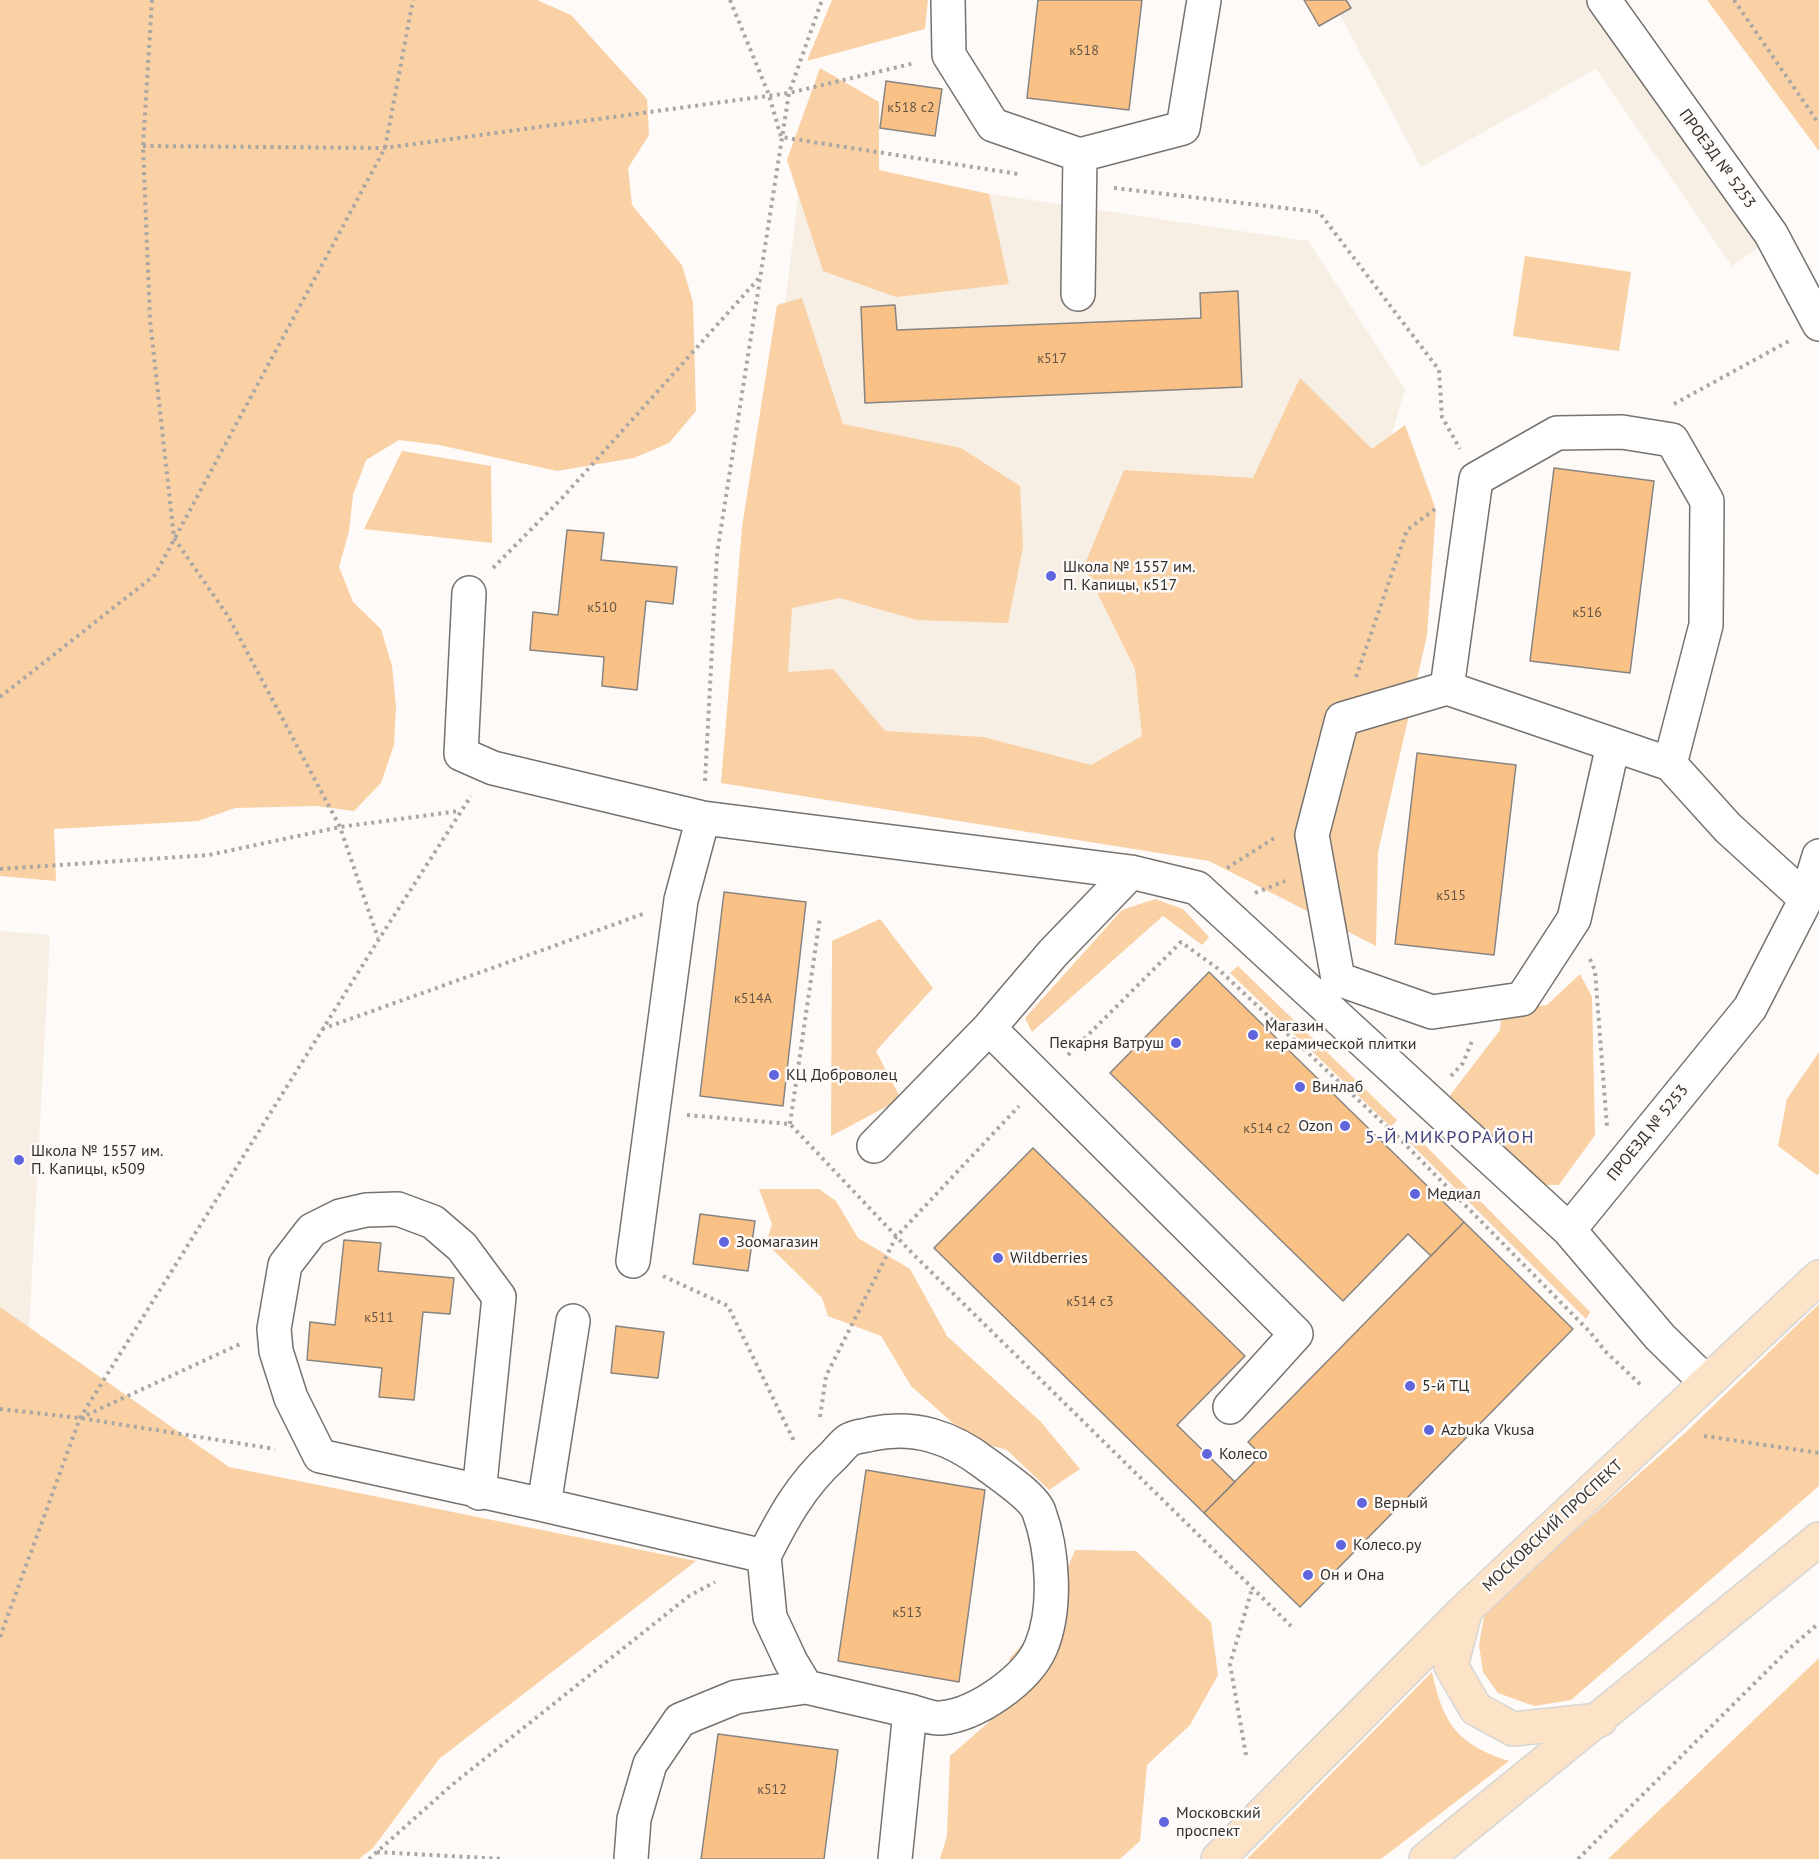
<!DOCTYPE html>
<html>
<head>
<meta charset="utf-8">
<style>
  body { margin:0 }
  canvas { display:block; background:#fefaf7 }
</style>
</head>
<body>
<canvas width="1819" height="1859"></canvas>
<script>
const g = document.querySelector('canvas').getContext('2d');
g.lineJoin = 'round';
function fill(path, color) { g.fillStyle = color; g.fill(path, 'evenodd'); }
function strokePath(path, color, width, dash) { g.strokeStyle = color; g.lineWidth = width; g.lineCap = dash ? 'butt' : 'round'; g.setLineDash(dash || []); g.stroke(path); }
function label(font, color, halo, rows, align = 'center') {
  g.font = font + ' "PT Sans",sans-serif'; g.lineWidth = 5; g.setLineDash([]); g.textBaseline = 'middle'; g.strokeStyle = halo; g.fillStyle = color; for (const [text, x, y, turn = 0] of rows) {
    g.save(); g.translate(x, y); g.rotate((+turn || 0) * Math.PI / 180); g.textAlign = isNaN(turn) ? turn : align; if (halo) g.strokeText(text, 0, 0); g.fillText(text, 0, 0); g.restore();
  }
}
fill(new Path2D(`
  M1332,0H1586L1761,246L1732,266L1596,69L1421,167Z
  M802,166L1308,241L1405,389L1279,822L729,763Z
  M0,931L50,935L26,1388L0,1385Z`), '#f7eee4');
fill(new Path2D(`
  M0,0H537L571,15L647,99L649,135L628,168L632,205L682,265L693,302L696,411L669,443L634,458L557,471L439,445L399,440L366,460L353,495L349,531L339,567L353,602L381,629L392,666L396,707L394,745L381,783L354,811L316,806L235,808L198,821L54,829L56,881L0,876Z
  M832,0H928L925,29L807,61Z
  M1707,0H1819V151Z
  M820,68L879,102V170L989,194L1009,284L896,297L823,271L787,160Z
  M1525,256L1631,272L1619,351L1513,336Z
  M802,298L843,424L961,448L1020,486L1023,547L1008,623L917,620L840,598L792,608L788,672L833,669L885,731L983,737L1091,765L1142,736L1135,669L1084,566L1124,470L1253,478L1300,378L1372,449L1405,425L1436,510L1427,635L1378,852L1376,946L1209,861L721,783L742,527L777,305Z
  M402,451L491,466L492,543L364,529Z
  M1155,899L1183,909L1209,937L1202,945L1163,916L1032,1032L1025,1018L1122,910Z
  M880,919L933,988L876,1051L901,1099L831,1136L832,941Z
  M1238,966L1397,1120L1391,1127L1230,973Z
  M1580,974L1592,997L1595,1135L1559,1185H1540L1448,1098L1500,1030L1502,1010L1547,1005Z
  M1819,1052V1173L1817,1175L1778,1146L1787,1099Z
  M1413,1133L1590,1312L1586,1319L1405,1138Z
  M759,1189H819L836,1201L858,1238L910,1269L947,1336L1041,1422L1080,1469L1049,1490L1007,1450L972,1440L911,1386L881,1336L828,1316L822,1298L766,1243L772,1224Z
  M1819,1304V1486L1571,1700L1534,1706L1498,1693L1483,1672L1479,1645L1485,1611L1685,1433Z
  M0,1307L229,1467L696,1561L439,1759L373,1848L359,1859H0Z
  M1075,1550L1136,1551L1211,1622L1218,1675L1190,1725L1147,1765L1140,1841L1120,1859H940L947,1836L950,1756L990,1721L1018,1678L1009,1659L1048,1616Z
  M1819,1658V1859H1608Z
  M1432,1672C1443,1724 1458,1745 1509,1761L1381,1859H1247Z`), '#fad0a5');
const building = new Path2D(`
  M1038,0H1142L1129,110L1027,98Z
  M1304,0H1346L1351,8L1319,26Z
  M886,81L942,89L935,136L880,128Z
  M1238,291L1242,387L865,403L861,307L895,305L897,330L1201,318L1200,293Z
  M1554,468L1654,481L1630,673L1530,661Z
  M567,530L604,533L601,560L677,567L673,604L646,601L637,690L602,686L604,657L530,650L533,612L558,615Z
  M1417,753L1516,765L1494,955L1395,944Z
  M724,892L806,902L783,1106L700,1096Z
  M1209,972L1464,1222L1431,1256L1408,1234L1343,1301L1110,1073Z
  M1033,1148L1245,1356L1177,1425L1235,1482L1204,1513L934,1248Z
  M700,1214L755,1221L748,1271L693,1264Z
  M1464,1222L1573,1329L1300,1607L1204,1513L1261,1455L1248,1442Z
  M344,1240L381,1243L378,1271L454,1278L450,1314L423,1312L414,1400L379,1397L382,1368L307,1360L310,1322L335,1325Z
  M616,1326L664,1332L658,1378L611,1373Z
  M866,1470L985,1490L959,1682L838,1661Z
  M718,1734L838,1750L824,1859H701Z`);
fill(building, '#f9c186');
strokePath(building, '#878481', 1.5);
const minor = new Path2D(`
  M948,0L949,55L993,125L1080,155L1183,128L1204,0
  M1604,0L1771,234L1819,324
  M1078,294L1080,155
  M469,593L461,754L493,768L703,818L1131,872L1197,888L1569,1230L1660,1337L1705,1381
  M1447,688L1342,719L1312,835L1338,979L1432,1012L1522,999L1574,919L1613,745
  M1670,764L1706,625L1707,501L1672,440L1622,432L1557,433L1476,479L1447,688L1670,764L1728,828L1806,899
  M989,1028L1296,1334L1230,1407
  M874,1146L989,1028L1053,953L1131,872
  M1569,1230L1750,1008L1806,899L1819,856
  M633,1261L681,900L703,818
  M573,1321L544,1505L764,1556L770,1617L791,1662L806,1687L910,1711L895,1859
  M479,1493L499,1297L462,1247L433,1222L398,1209L366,1210L340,1216L312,1230L285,1265L274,1329L276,1351L291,1398L320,1456L544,1505
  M764,1556C783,1518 801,1485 833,1456C838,1451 843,1444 849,1440C855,1436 865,1436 871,1434C915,1425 951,1437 986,1464C999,1474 1034,1497 1039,1512C1053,1550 1057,1609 1041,1647C1027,1680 976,1715 941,1718C931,1719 919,1713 910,1711
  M631,1859L634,1819L650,1764L680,1720L736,1697L806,1687`);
const major = new Path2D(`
  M1465,1612L1451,1666L1476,1709L1513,1729L1600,1720
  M1218,1859L1465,1610L1819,1277
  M1426,1859L1819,1539`);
strokePath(minor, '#75726f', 36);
strokePath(major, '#d6d6d5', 36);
strokePath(new Path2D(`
  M152,0L143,146L150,320L174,538L228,616L340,827L378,938
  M730,0L769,95L781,137L1018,174
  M1734,0L1819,124
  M143,146L385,148L789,93L915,63
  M1114,188L1319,212L1439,370L1442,417L1460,449
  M1674,404L1789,341
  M493,568L563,497L760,277
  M1356,677L1407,530L1435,509
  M0,697L155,575L385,148L413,0
  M705,781L717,554L789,93L822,0
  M1227,868L1276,837
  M0,869L209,855L340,827L459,811
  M1255,893L1285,881
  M1590,959L1595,971L1607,1127
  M322,1029L643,914
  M1068,1055L1181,942L1217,968L1399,1138L1590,1332L1605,1351L1643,1387
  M1451,1076L1463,1063L1472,1041
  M687,1115L790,1124L912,1253L1291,1626
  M790,1124L820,917
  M663,1276L728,1306L795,1443
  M0,1409L80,1418L275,1449
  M820,1417L826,1376L896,1237L1019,1106
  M80,1418L240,1344
  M1704,1436L1819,1453
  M0,1637L80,1418L379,939L471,796
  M1246,1755L1230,1664L1252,1589
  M377,1852L504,1859
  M369,1859L453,1784L689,1596L715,1582
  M1578,1859L1789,1649L1819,1623`), '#a9a7a4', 4, [3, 4.5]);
strokePath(minor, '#fff', 33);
strokePath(major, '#fce2c6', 33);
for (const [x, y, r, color] of [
  [1051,576,6,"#6165dd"],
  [1253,1035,6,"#6165dd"],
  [1176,1043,6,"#6165dd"],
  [774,1075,6,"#6165dd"],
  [1300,1087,6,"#6165dd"],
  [1345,1126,6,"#6165dd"],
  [19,1160,6,"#6165dd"],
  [1415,1194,6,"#6165dd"],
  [724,1242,6,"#6165dd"],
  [998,1258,6,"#6165dd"],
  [1410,1386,6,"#6165dd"],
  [1429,1430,6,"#6165dd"],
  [1207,1454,6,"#6165dd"],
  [1362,1503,6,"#6165dd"],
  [1341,1545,6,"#6165dd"],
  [1308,1575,6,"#6165dd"],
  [1164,1822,6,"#6165dd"]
]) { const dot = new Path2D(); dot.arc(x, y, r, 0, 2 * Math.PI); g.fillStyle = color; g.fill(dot); strokePath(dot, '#fefaf7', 2); }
label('14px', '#645545', null, [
  ["к518",1084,51],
  ["к518 с2",911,108],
  ["к517",1052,359],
  ["к510",602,608],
  ["к516",1587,613],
  ["к515",1451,896],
  ["к514А",753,999],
  ["к514 с2",1267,1129],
  ["к514 с3",1090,1302],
  ["к511",379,1318],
  ["к513",907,1613],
  ["к512",772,1790]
]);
label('16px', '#32312f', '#fefaf7', [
  ["ПРОЕЗД № 5253",1717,159,54],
  ["ПРОЕЗД № 5253",1648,1133,-51],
  ["МОСКОВСКИЙ ПРОСПЕКТ",1553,1526,-43]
]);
label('16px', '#32312f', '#fefaf7', [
  ["Школа № 1557 им.",1063,567],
  ["П. Капицы, к517",1063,585],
  ["Магазин",1265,1026],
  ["керамической плитки",1265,1044],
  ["Пекарня Ватруш",1164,1043,"right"],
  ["КЦ Доброволец",786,1075],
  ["Винлаб",1312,1087],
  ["Ozon",1333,1126,"right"],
  ["Школа № 1557 им.",31,1151],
  ["П. Капицы, к509",31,1169],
  ["Медиал",1427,1194],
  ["Зоомагазин",736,1242],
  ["Wildberries",1010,1258],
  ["5-й ТЦ",1422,1386],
  ["Azbuka Vkusa",1441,1430],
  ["Колесо",1219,1454],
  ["Верный",1374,1503],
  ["Колесо.ру",1353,1545],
  ["Он и Она",1320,1575],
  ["Московский",1176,1813],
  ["проспект",1176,1831]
], 'left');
g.letterSpacing = '1.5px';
label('18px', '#3e427f', '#fefaf7', [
  ["5-Й МИКРОРАЙОН",1450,1138]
]);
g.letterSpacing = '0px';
</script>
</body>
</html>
